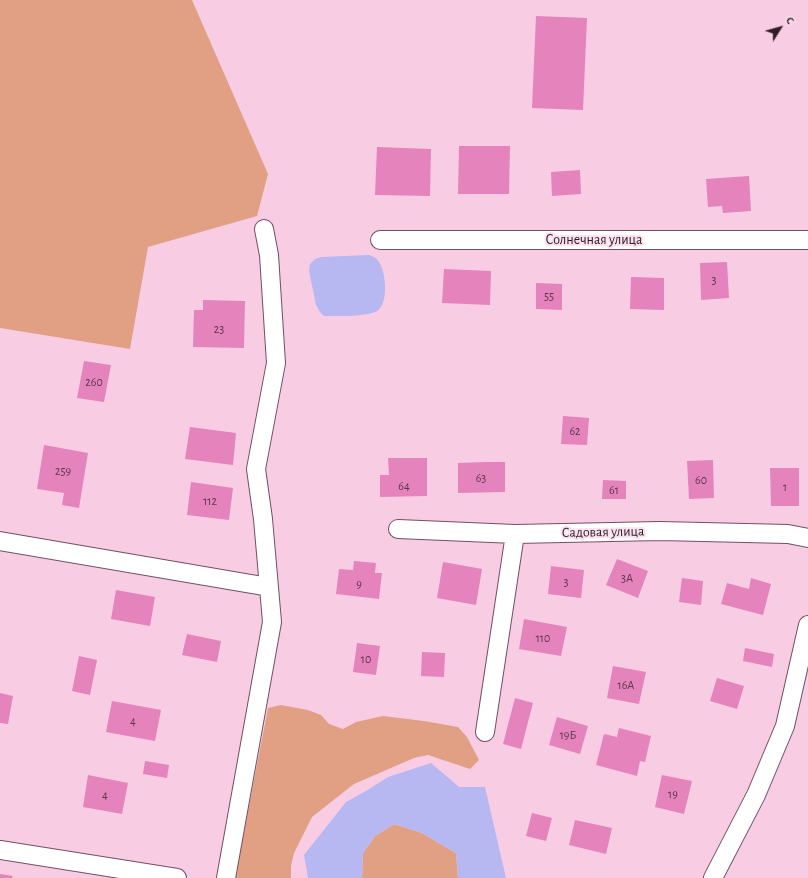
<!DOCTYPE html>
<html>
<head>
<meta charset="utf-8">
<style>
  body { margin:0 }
  #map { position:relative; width:808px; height:878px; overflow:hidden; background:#f8cde4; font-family:"Alegreya Sans",sans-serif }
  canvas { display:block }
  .north { position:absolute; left:760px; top:8px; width:40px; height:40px; -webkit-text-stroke:3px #fae0ee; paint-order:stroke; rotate:53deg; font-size:11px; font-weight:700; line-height:16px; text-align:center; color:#2e1e27 }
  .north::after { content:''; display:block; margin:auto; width:14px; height:18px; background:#2e1e27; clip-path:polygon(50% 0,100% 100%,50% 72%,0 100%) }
</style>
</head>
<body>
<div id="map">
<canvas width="808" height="878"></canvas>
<div class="north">С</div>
</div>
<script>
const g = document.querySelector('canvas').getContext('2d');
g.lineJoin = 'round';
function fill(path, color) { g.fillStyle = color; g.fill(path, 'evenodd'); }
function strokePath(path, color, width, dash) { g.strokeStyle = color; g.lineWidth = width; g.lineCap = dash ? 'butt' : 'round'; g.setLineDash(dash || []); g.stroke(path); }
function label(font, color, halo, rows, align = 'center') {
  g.font = font + ' "Alegreya Sans",sans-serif'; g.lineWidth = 4; g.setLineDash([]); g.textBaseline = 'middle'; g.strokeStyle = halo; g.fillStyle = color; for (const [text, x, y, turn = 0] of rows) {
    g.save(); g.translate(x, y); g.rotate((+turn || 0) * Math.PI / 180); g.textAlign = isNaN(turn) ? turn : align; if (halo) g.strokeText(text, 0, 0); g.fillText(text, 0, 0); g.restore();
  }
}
fill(new Path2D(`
  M0,0H192L268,174L257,216L148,247L130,349L0,328Z
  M281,705L308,710L321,715L329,724L343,729L356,722L383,716L424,721L458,727L467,737L479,760L470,769L428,755L414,758L354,784L312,817L294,853L291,866V878H235L268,708Z
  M394,824L422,833L456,853L458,878H362L363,853L375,836Z`), '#e1a084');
fill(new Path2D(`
  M369,255C374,257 377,258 379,262C386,272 389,304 377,311C366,317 337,316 324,316L320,312L316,305L309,271L310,264L315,259L321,257Z
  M431,763L459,787H485L506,878H458L456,853L422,833L394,824L375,836L363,853L362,878H308L304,855L346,802L366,791L388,777Z`), '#b7b7f2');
fill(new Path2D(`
  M536,16L587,18L583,110L532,108Z
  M459,146H510L509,194H458Z
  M377,147L431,149L430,196L375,195Z
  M580,170L581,194L552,196L551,172Z
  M749,176L751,211L723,213L722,206L708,207L706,179Z
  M727,262L729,298L701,300L700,263Z
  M444,269L491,271L490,305L442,303Z
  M631,277L664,278V310L630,309Z
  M536,283L562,284V310L536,309Z
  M203,300L245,301L244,348L193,347L194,310H203Z
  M84,361L111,365L104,402L77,398Z
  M563,416L589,418L587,445L561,444Z
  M190,427L236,433L233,465L185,459Z
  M44,445L88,453L79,508L62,505L64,493L37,489Z
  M388,458H427V496L380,497V475H389Z
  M713,460L714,498L689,499L687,461Z
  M486,462H505V492L458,493V463Z
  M770,468H799V506H771Z
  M603,480L626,481V499H602Z
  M191,482L233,488L229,520L187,515Z
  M617,559L648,571L638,598L606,585Z
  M354,561L376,563L375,573H382L379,599L336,594L339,569L353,570Z
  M443,562L482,569L476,605L437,598Z
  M551,566L584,570L581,598L548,594Z
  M682,578L703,581L701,605L679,602Z
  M751,578L771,584L763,615L721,604L727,583L749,589Z
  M116,590L155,597L150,626L111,619Z
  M524,619L567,627L561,656L519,649Z
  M187,634L221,641L217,662L182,655Z
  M357,643L380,646L376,675L353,672Z
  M745,648L774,654L772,667L743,661Z
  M422,652L445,653L444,677L421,676Z
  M79,656L97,660L90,695L72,691Z
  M613,666L646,672L639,704L607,698Z
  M717,678L744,686L737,709L710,701Z
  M0,693L13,696L8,724L0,723Z
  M515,698L533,703L521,749L503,744Z
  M112,701L161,710L155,741L106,732Z
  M557,717L588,726L580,754L549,745Z
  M619,728L651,736L645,762L640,761L637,776L596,765L604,734L617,737Z
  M145,761L169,765L167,778L143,774Z
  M88,775L128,783L122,814L83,807Z
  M662,775L692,781L684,814L655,807Z
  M532,813L552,818L546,841L526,836Z
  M575,820L612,828L606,854L569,845Z
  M0,874L13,876L12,878H0Z`), '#e483bc');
const minor = new Path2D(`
  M380,240H808
  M398,529L515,534L660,531L788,534L808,538
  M0,541L269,587
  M485,732L515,534
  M0,850L177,878
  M226,878L272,622L263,519L256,469L276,363L269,255L264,229
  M713,878L756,795L785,726L808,625`);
strokePath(minor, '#734f64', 20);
strokePath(minor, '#fff', 18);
label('12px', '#5c374c', null, [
  ["3",714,280],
  ["55",549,296],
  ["23",219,329],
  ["260",94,382],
  ["62",575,431],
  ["259",63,471],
  ["63",481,478],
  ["60",701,480],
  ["64",404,486],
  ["1",785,487],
  ["61",614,490],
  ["112",210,501],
  ["3А",627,578],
  ["3",566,582],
  ["9",359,584],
  ["110",543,638],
  ["10",366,659],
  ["16А",626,685],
  ["4",133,721],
  ["19Б",568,735],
  ["19",673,794],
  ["4",105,795]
]);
label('14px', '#2e1e27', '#fae0ee', [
  ["Солнечная улица",594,240],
  ["Садовая улица",603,532,-1]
]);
</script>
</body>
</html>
